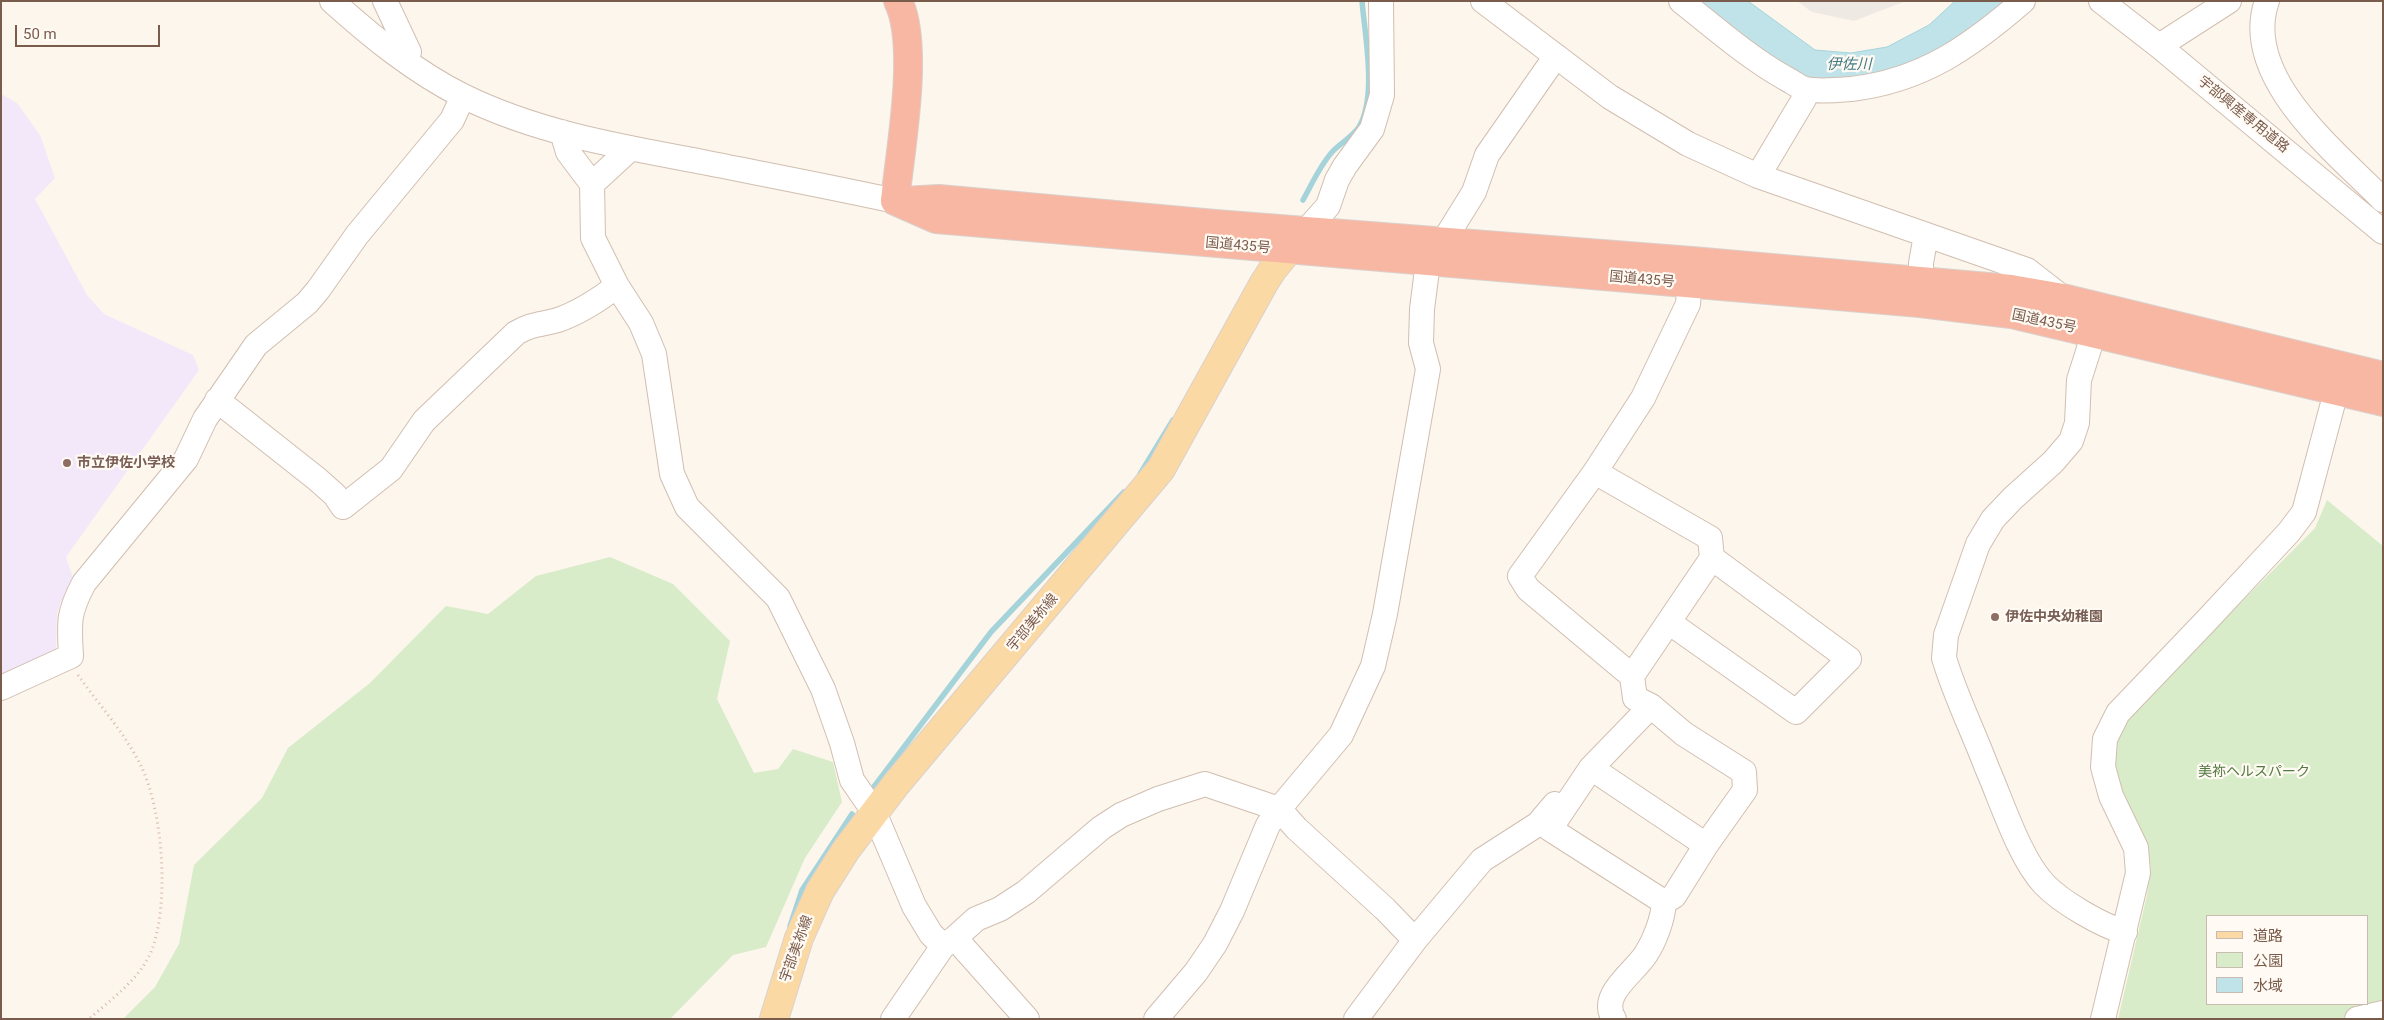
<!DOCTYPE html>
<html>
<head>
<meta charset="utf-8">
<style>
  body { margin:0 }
  #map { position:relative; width:2384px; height:1020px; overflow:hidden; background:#fdf6ec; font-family:Roboto,"Noto Sans JP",sans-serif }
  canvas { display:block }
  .frame { position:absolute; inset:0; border:2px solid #7a5c4d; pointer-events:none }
  .legend { position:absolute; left:2206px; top:915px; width:162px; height:90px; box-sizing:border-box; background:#fffaf3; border:1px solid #cabbb1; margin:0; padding:6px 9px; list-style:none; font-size:15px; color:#7a5c4d }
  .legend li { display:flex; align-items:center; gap:10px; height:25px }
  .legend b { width:25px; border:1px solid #cabbb1 }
  .scale { position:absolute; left:15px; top:25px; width:145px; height:22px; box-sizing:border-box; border:2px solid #7a5c4d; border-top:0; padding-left:6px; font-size:15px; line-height:18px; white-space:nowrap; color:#7a5c4d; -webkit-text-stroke:4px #fffaf3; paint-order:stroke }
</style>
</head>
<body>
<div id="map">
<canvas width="2384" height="1020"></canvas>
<div class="frame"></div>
<ul class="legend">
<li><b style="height:6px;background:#fbd9a5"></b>道路</li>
<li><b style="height:14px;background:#d8ecc9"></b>公園</li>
<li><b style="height:14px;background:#bfe3e8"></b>水域</li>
</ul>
<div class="scale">50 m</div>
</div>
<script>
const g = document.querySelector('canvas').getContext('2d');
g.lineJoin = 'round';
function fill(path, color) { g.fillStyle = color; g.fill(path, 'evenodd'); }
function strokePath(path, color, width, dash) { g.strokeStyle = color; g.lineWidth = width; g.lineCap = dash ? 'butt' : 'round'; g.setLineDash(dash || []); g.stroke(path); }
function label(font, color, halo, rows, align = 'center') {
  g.font = font + ' Roboto,"Noto Sans JP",sans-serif'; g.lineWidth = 4.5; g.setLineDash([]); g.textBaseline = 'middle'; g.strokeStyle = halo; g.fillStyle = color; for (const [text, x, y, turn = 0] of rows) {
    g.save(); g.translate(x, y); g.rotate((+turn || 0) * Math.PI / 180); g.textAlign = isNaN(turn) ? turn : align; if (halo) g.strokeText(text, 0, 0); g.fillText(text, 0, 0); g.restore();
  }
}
fill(new Path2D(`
  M1797,1H1906L1854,21L1812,12Z`), '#efe9e4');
fill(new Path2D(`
  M1,94L17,103L40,135L55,178L35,199L87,295L104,314L193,355L199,370L66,557L76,587L61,601L57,614L56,651L1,679Z`), '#f3e8fa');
fill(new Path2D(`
  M2327,500L2383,546V1019H2118L2147,895L2151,867L2147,846L2120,791L2112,761L2119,736L2135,709L2315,528ZM2208,916H2368V1004H2208Z
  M610,557L673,584L730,641L717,699L754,773L778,769L793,749L833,762L842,802L805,858L766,947L733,955L670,1019H123L155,987L179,944L194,865L262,798L288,748L370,683L446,606L488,614L536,576Z`), '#d8ecc9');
const water = new Path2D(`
  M1695,1H1748L1815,50L1851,53L1887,47L1929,25L1955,1H2008L1967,35L1901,70L1825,81L1797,75Z`);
fill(water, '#bfe3e8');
strokePath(water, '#a5d3da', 1);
strokePath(new Path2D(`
  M1303,200C1312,184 1320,165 1333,151C1341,143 1353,136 1359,127C1377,96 1365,37 1362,1
  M1140,474L1173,420
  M873,788L991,632L1124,492
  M790,926L802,890L852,814`), '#a5d3da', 5.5);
const minor = new Path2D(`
  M332,1C372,37 415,72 463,96C538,133 622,147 703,162C767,175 831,187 895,201
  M385,1L409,52L406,61
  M1483,1L1610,97L1688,144L1758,176L2027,270L2063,298
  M1681,1C1715,28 1748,57 1785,78C1791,81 1799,87 1805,89C1818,92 1838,90 1851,89C1922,81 1970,47 2023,1
  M2101,1L2159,46L2383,232
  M2267,1C2240,77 2336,152 2383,200
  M2159,46L2229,1
  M562,132L568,152L592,184L593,238L617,286L641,323L654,354L672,474L687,507L778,598L823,689L842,743L852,780L874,812L914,906L931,934L943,946
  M1758,176L1804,99L1805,89
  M592,184L630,149
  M1305,232L1328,206L1337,180L1345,166L1372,129L1382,95L1381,1
  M1443,242L1474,192L1487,155L1556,56
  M1921,300V263L1926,235
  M2094,333L2079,380L2077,423L2071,441L2053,462L2013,498L1993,519L1978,544L1946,635L1944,658C1955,695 1973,731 1987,768C2002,802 2019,857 2044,884C2061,902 2102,926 2125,932
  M217,400L317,479L335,495L343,507L391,469L424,421L516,333C533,323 541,325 558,320C578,313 600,299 617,286
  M1595,472L1710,538L1712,558L1632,676
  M1670,623L1796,712L1849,659L1712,558
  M1,688L71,656C69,622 68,613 84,583L186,459L205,419L256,345L307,303L318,290L357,235L452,120L463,96
  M1651,706L1591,768L1550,829L1664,902L1674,896L1706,845L1745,790L1744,772L1684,734L1651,706L1635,698L1632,676L1528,589L1520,576L1595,472L1643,398L1688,304L1691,265
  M1591,768L1706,845
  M955,938L1027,1019
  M893,1019L943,946L955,938L976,919L1000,909L1026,892L1101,828L1121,815L1158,799L1205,784L1279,809L1297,829L1385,909L1415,940
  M1156,1019L1196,972L1215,944L1232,911L1268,825L1279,809L1341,735L1373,666L1385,614L1428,369L1421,343L1422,309L1428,262
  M1356,1019L1415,940L1482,860L1538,824L1555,804
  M1614,1019C1598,995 1635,972 1646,954C1655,940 1663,919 1664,902
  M2103,1019L2138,873L2136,848L2111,796L2103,767L2105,739L2118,713L2207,620L2289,532L2304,512L2341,373
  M2357,1019L2383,1013`);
const major = new Path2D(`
  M774,1019L799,938L820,891L846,850L897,783L1161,469L1264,283L1273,269L1302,234`);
const highway = new Path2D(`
  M895,201L936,219L1920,303L2011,314L2383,402
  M895,201C900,151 920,45 898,1
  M902,201L939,199L1215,224L1692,261L2011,289L2063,298L2383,376`);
strokePath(minor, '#d1beb0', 26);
strokePath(major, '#dad1cd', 30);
strokePath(highway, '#dad1cd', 30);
strokePath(new Path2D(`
  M78,675C99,705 125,733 141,766C163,811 170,905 151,952C139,980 110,1000 89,1019`), '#d9b8a5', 3, [1, 4]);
strokePath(minor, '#fff', 24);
strokePath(major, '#fbd9a5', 28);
strokePath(highway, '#f7b7a3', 28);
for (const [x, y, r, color] of [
  [67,463,5,"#8d6e63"],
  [1995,617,5,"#8d6e63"]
]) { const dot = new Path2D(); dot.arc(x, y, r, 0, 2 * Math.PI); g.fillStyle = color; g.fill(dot); strokePath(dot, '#fffaf3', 2); }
label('14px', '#7a5c4d', '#fffaf3', [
  ["宇部興産専用道路",2243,115,39],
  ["国道435号",1238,246,5],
  ["国道435号",1642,280,5],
  ["国道435号",2044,322,12],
  ["宇部美祢線",1033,623,-50],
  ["宇部美祢線",797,949,-70]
]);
label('bold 14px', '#785e54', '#fffaf3', [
  ["市立伊佐小学校",77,463],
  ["伊佐中央幼稚園",2005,617]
], 'left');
label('14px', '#537a41', '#fffaf3', [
  ["美祢ヘルスパーク",2254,772]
]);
label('italic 15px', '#437c86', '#fffaf3', [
  ["伊佐川",1849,65]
]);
</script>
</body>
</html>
